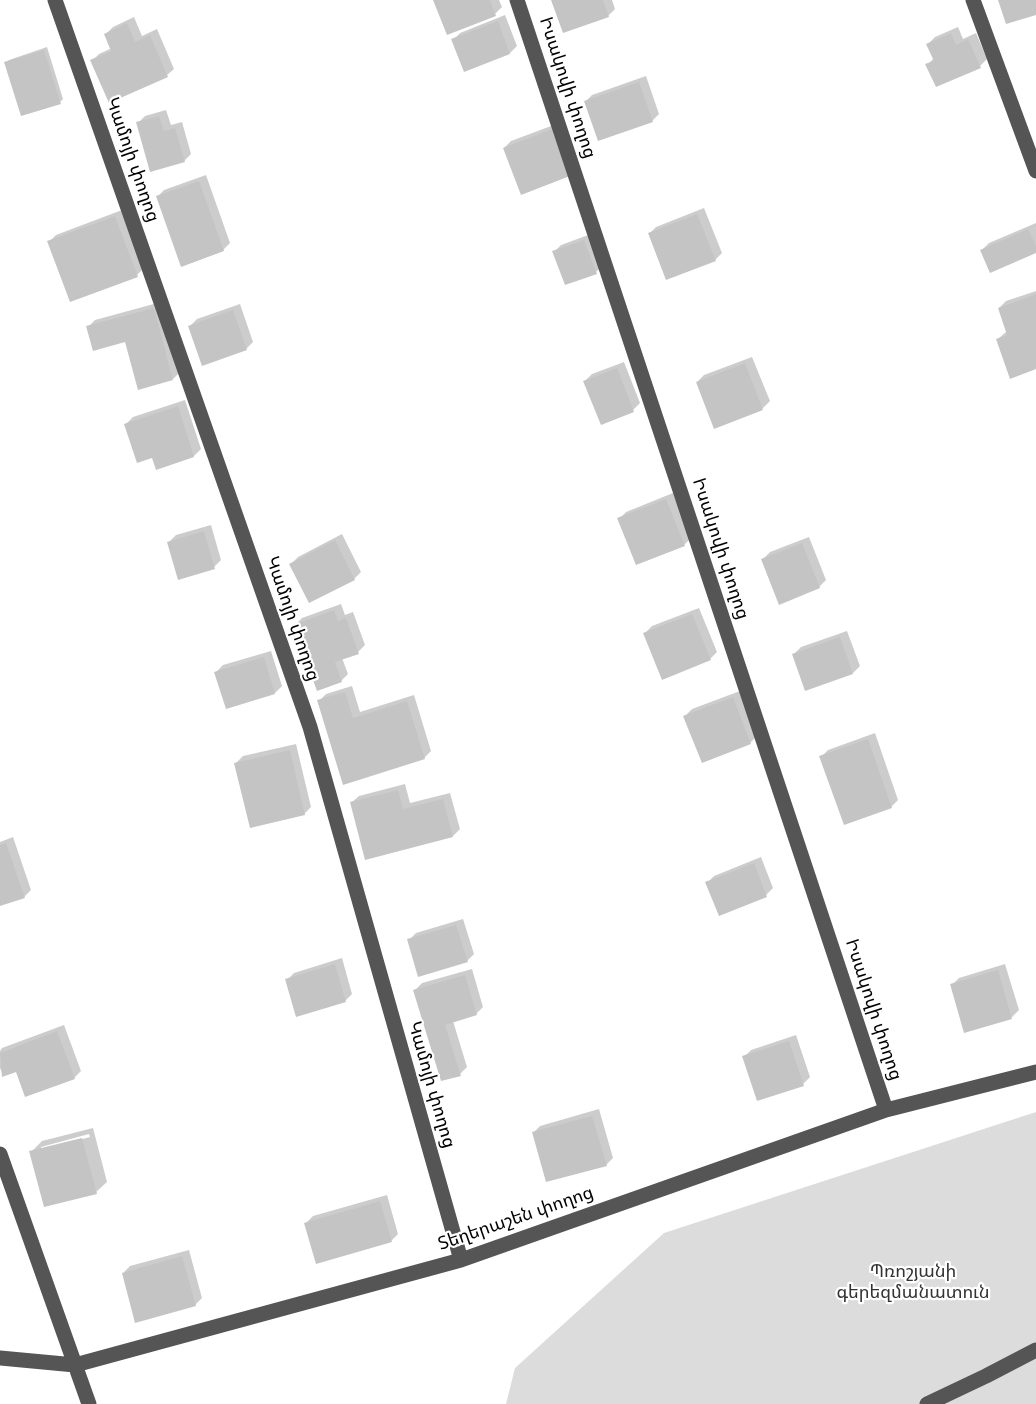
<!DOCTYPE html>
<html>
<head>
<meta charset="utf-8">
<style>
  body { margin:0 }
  canvas { display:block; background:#fff }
</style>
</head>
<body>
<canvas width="1036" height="1404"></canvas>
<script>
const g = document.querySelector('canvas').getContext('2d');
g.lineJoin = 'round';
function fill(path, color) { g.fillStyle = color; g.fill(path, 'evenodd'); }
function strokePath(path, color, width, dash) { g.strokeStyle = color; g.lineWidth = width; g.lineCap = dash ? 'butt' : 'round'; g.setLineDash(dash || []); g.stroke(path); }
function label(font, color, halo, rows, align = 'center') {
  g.font = font + ' "Varela Round","Noto Sans Armenian",sans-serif'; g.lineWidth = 4.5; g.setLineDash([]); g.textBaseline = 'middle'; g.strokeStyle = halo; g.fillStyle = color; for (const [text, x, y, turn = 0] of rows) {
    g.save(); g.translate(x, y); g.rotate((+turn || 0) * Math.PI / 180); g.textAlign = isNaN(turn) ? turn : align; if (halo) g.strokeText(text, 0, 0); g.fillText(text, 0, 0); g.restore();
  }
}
fill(new Path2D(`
  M1036,1112V1404H506L515,1368L664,1233Z`), '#dcdcdc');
fill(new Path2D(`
  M435,0H499L502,7L495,14Z
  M553,0H612L615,9L608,16Z
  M505,15L517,46L510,53L453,40L460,33Z
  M134,17L142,36L157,29L174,69L167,75L110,101L92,61L99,54L112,48L106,34L113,27Z
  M958,27L963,39L976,33L987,59L980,66L927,65L934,58L928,44L935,37Z
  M47,47L63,99L60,102L6,63L9,60Z
  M646,76L659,114L652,121L585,102L592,95Z
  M166,110L171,125L182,122L191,154L184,161L138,123L145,116Z
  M559,123L522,193L504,148L511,141Z
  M206,175L230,243L223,250L157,197L164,190Z
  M704,208L722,253L715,260L649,234L656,227Z
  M122,210L144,268L137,275L49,242L56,235Z
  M1036,223V251L982,250L989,243Z
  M591,234L603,265L596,272L554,252L561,245Z
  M1036,291V368L998,339L1007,331L999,308L1006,301Z
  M161,302L180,372L173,379L126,340L88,327L95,320Z
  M240,304L253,342L246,349L190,326L197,319Z
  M752,357L770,401L763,408L715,427L697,382L704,375Z
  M624,362L640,403L633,410L585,381L592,374Z
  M185,400L201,449L194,456H153L126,424L133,417Z
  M673,493L691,538L684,545L619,519L626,512Z
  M211,525L221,560L214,567L169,542L176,535Z
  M342,534L361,572L354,579L291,564L298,557Z
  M809,537L826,580L819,587L763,559L770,552Z
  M341,604L345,615L353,612L365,645L358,652L342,658L348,674L341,681L295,625L302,618Z
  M699,608L717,652L710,659L645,633L652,626Z
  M847,631L860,666L853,673L794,654L801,647Z
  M271,651L282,686L275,693L216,672L223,665Z
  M352,686L360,712L414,695L431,751L424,758L319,701L326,694Z
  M740,691L757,736L750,743L685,716L692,709Z
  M875,733L898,800L891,807L821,757L828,750Z
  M296,744L311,807L304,814L236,763L243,756Z
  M405,784L410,803L450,793L460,829L453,836L351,803L359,796Z
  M13,837L31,890L24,897L0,905V842Z
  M761,857L773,888L766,895L719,914L707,883L714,876Z
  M463,919L474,954L467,961L409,940L416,933Z
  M342,958L352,994L345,1001L287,980L294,973Z
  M1005,964L1019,1010L1012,1017L965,1031L952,985L959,978Z
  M472,969L483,1007L476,1014L453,1021L467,1067L460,1074L415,990L422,983Z
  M64,1025L81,1071L74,1078L17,1070L3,1075L0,1068V1051L2,1048Z
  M796,1035L810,1077L803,1084L744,1057L751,1050Z
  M599,1109L613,1158L606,1165L533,1133L540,1126Z
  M93,1128L107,1182L96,1192L31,1152L42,1141ZM89,1134L90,1137L41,1150V1147Z
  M387,1195L398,1234L391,1241L306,1223L313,1216Z
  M189,1250L202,1298L195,1305L123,1273L130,1266Z`), '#0003');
fill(new Path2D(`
  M433,0H490L496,16L447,35Z
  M551,0H603L609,17L563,33Z
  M998,0H1036V15L1006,24Z
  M498,21L510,54L464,72L451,39Z
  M127,23L135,42L150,35L168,77L109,103L90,60L111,51L104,34Z
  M951,33L956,45L968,39L981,68L936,87L925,64L934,61L926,44Z
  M44,50L61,104L21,116L4,62Z
  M639,82L653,122L598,141L584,101Z
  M159,116L164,131L175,128L185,162L150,172L136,122Z
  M552,129L570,176L521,195L503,148Z
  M199,181L224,251L181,267L156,196Z
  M697,214L716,261L666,280L648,233Z
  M115,216L138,277L70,302L47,241Z
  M1028,229L1036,246V253L990,273L980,250Z
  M584,240L597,274L565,285L552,251Z
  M1036,294V369L1010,379L996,339L1007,335L998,308Z
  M154,308L173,380L138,390L125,342L93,351L86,326Z
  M233,310L247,350L202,366L188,326Z
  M745,363L763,410L714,429L696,382Z
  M617,368L634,412L601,425L583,381Z
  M178,406L194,457L156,470L152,458L137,463L124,424Z
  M666,499L685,546L636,565L617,518Z
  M204,531L215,569L178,580L167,542Z
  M335,540L355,580L309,603L289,564Z
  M802,543L820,588L779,605L761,559Z
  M334,610L338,621L346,618L359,654L335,662L342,682L317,691L293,625Z
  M692,614L711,660L662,680L643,633Z
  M840,637L853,674L805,691L792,654Z
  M264,657L275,694L226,709L214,672Z
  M345,692L353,718L407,701L425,759L343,785L317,700Z
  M733,697L751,744L702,763L683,716Z
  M868,739L892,808L844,825L819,756Z
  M290,750L305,815L250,828L234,763Z
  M398,790L403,809L443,799L453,837L365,860L350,802Z
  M6,843L25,898L0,906V845Z
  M754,863L767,897L719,916L705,882Z
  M456,925L468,962L418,977L407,939Z
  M335,964L346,1002L296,1017L285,979Z
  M998,970L1012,1019L964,1033L950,984Z
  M465,975L477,1015L445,1025L461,1076L441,1081L413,990Z
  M57,1031L75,1079L25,1097L16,1072L2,1077L0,1053Z
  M789,1041L804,1086L757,1101L742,1056Z
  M592,1116L607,1166L546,1182L532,1132Z
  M82,1138L97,1194L44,1207L29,1151Z
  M380,1201L392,1242L316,1264L304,1223Z
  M182,1256L196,1306L135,1323L122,1273Z`), '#c4c4c4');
strokePath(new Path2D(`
  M55,0L310,727L461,1260
  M517,0L886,1110
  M973,0L1036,171
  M0,1154L89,1404
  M0,1358L75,1365L461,1260L886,1110L1036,1072
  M927,1404L986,1376L1036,1350`), '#555', 15);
label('18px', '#000', '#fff', [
  ["Իսակովի փողոց",567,88,72],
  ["Կամոյի փողոց",132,160,71],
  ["Իսակովի փողոց",720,549,72],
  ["Կամոյի փողոց",292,619,71],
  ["Իսակովի փողոց",873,1010,72],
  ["Կամոյի փողոց",431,1085,74],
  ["Տեղերաշեն փողոց",516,1219,-19]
]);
label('18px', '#333', '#fff', [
  ["Պռոշյանի",913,1272],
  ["գերեզմանատուն",913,1293]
]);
</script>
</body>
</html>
